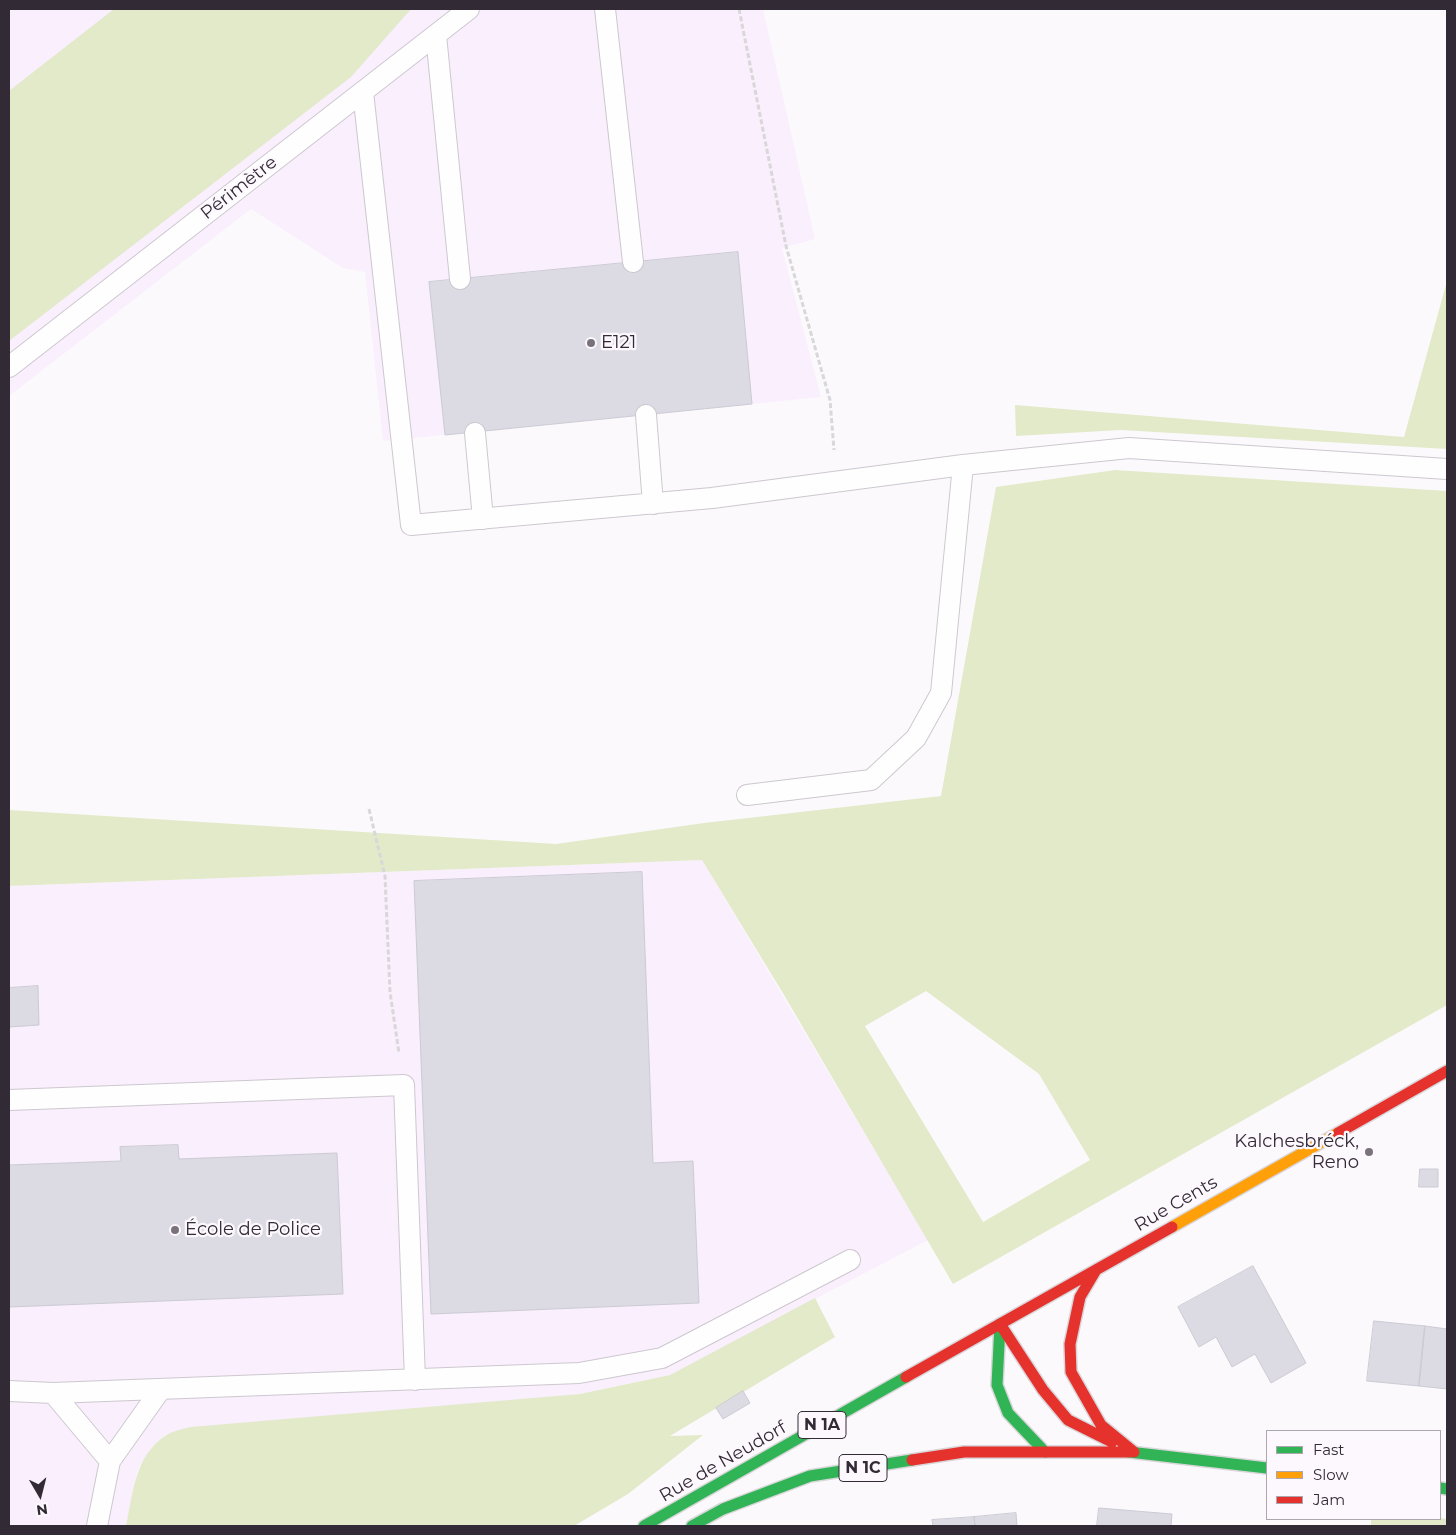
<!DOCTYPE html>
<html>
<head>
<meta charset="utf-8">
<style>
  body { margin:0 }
  #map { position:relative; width:1456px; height:1535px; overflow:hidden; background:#fcf9fd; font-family:Montserrat,sans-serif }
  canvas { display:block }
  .frame { position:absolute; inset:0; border:10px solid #322a35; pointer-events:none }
  .legend { position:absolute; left:1266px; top:1430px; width:175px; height:90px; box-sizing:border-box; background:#fdf8fe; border:1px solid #aca6ae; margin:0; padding:6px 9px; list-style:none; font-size:15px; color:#322a35 }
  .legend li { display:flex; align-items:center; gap:10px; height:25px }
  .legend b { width:25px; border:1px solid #aca6ae }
  .north { position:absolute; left:15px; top:1470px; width:50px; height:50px; -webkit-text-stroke:4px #fdf8fe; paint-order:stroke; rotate:172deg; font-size:14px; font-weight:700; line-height:20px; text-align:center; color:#322a35 }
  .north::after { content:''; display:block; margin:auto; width:18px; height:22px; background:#322a35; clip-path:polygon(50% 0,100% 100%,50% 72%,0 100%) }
</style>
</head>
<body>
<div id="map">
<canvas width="1456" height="1535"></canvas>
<div class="frame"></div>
<ul class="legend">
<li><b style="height:6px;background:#30b455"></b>Fast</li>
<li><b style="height:6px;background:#ff9f0a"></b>Slow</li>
<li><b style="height:6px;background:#e5322d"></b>Jam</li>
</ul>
<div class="north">N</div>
</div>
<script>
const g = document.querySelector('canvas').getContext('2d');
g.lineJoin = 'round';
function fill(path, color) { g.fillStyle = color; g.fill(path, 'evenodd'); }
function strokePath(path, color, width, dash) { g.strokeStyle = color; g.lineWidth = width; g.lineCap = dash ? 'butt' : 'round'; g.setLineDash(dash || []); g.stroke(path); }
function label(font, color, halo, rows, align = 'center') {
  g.font = font + ' Montserrat,sans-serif'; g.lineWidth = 4.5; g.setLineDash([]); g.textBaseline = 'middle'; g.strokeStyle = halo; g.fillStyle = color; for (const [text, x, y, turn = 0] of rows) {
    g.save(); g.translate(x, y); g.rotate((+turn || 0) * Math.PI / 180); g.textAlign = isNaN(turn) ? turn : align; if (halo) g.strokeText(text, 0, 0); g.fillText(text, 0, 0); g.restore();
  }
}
fill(new Path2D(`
  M9,9H763L815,239L782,248L821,397L383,441L365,272L343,268L251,209L9,396Z
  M702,860L928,1240L670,1375L580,1394L166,1434L151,1448L138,1469L126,1526H9V886Z`), '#f9effd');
fill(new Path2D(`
  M114,9H411L351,77L9,341V91Z
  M1447,281V449L1121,430L1016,436L1015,405L1404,437Z
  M1115,470L1447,491V1005L953,1284L784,995L702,860L9,886V810L556,844L704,823L941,796L996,487ZM926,991L1039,1074L1090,1160L983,1222L865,1026Z
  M815,1298L835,1337L670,1436L703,1435L628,1494L574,1526H126C133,1493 135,1456 165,1436C172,1431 183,1429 191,1427L580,1394L670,1375Z
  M1371,1519L1440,1518L1447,1519V1526H1371Z`), '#e2eac9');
const building = new Path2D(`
  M738,252L752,404L445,435L429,282Z
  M642,872L653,1163L693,1161L699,1303L431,1314L414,881Z
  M38,986L39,1025L9,1027V988Z
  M178,1145L179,1159L337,1153L343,1294L9,1307V1165L121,1161L120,1147Z
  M1420,1169H1438V1187H1419Z
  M1253,1266L1306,1363L1271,1383L1255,1354L1232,1367L1216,1337L1199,1347L1178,1307Z
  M1374,1321L1425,1326L1419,1386L1367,1381Z
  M1425,1326L1447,1329V1389L1419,1386Z
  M743,1391L750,1403L723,1419L716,1408Z
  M1099,1508L1172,1514L1171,1526H1097Z
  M1016,1513L1017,1526H975L974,1517Z
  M974,1517L975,1526H933L932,1520Z`);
fill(building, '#dcdbe3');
strokePath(building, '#cccbd3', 1);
const lane = new Path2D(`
  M605,9L633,262
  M436,35L460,279
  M363,92L411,525L712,498L963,465L1129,448L1447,469
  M9,367L469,9
  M646,415L653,504
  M475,433L483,519
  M747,795L871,780L916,738L941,693L963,465
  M9,1100L404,1085L415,1380
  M9,1391L53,1393L579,1373L662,1358L850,1260
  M53,1393L110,1461
  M97,1526L110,1461L161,1389`);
const fast = new Path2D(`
  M1000,1324L997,1385L1008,1413L1045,1452
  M1129,1452L1267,1468
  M1440,1488L1447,1489
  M644,1526L906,1377
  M692,1526L723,1509L810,1476L912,1460`);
const slow = new Path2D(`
  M1172,1227L1338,1133`);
const jam = new Path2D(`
  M1338,1133L1447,1071
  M1096,1270L1080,1297L1070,1344L1071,1372L1101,1425L1134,1452
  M1000,1324L1043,1390L1068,1420L1112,1442
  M906,1377L1172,1227
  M912,1460L964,1452H1129`);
strokePath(lane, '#cdc8cf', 22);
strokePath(fast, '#d9d6da', 14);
strokePath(slow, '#d9d6da', 14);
strokePath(jam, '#d9d6da', 14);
strokePath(new Path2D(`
  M739,9L786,246L830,400L834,450
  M369,809L385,876L390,992L399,1053`), '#d9d7da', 3, [5, 2.5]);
strokePath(lane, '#fffeff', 20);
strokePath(fast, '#30b455', 11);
strokePath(slow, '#ff9f0a', 11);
strokePath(jam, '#e5322d', 11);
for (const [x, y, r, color] of [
  [591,343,5,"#79727b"],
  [1369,1152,5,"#79727b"],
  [175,1230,5,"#79727b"]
]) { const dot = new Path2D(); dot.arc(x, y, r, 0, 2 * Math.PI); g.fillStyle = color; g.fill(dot); strokePath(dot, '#fdf8fe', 2); }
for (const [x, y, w] of [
  [822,1425,48],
  [863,1468,48]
]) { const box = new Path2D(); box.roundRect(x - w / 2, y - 13.5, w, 27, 4); g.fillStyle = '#fdf8fe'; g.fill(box); strokePath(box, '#322a35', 1); }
label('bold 16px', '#322a35', null, [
  ["N 1A",822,1425],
  ["N 1C",863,1468]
]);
label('18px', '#322a35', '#fdf8fe', [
  ["Périmètre",239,188,-38],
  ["Rue Cents",1176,1204,-30],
  ["Rue de Neudorf",723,1462,-30]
]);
label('18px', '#322a35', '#fdf8fe', [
  ["E121",601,343],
  ["Kalchesbréck,",1359,1142,"right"],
  ["Reno",1359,1163,"right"],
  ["École de Police",185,1230]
], 'left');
</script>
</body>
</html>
